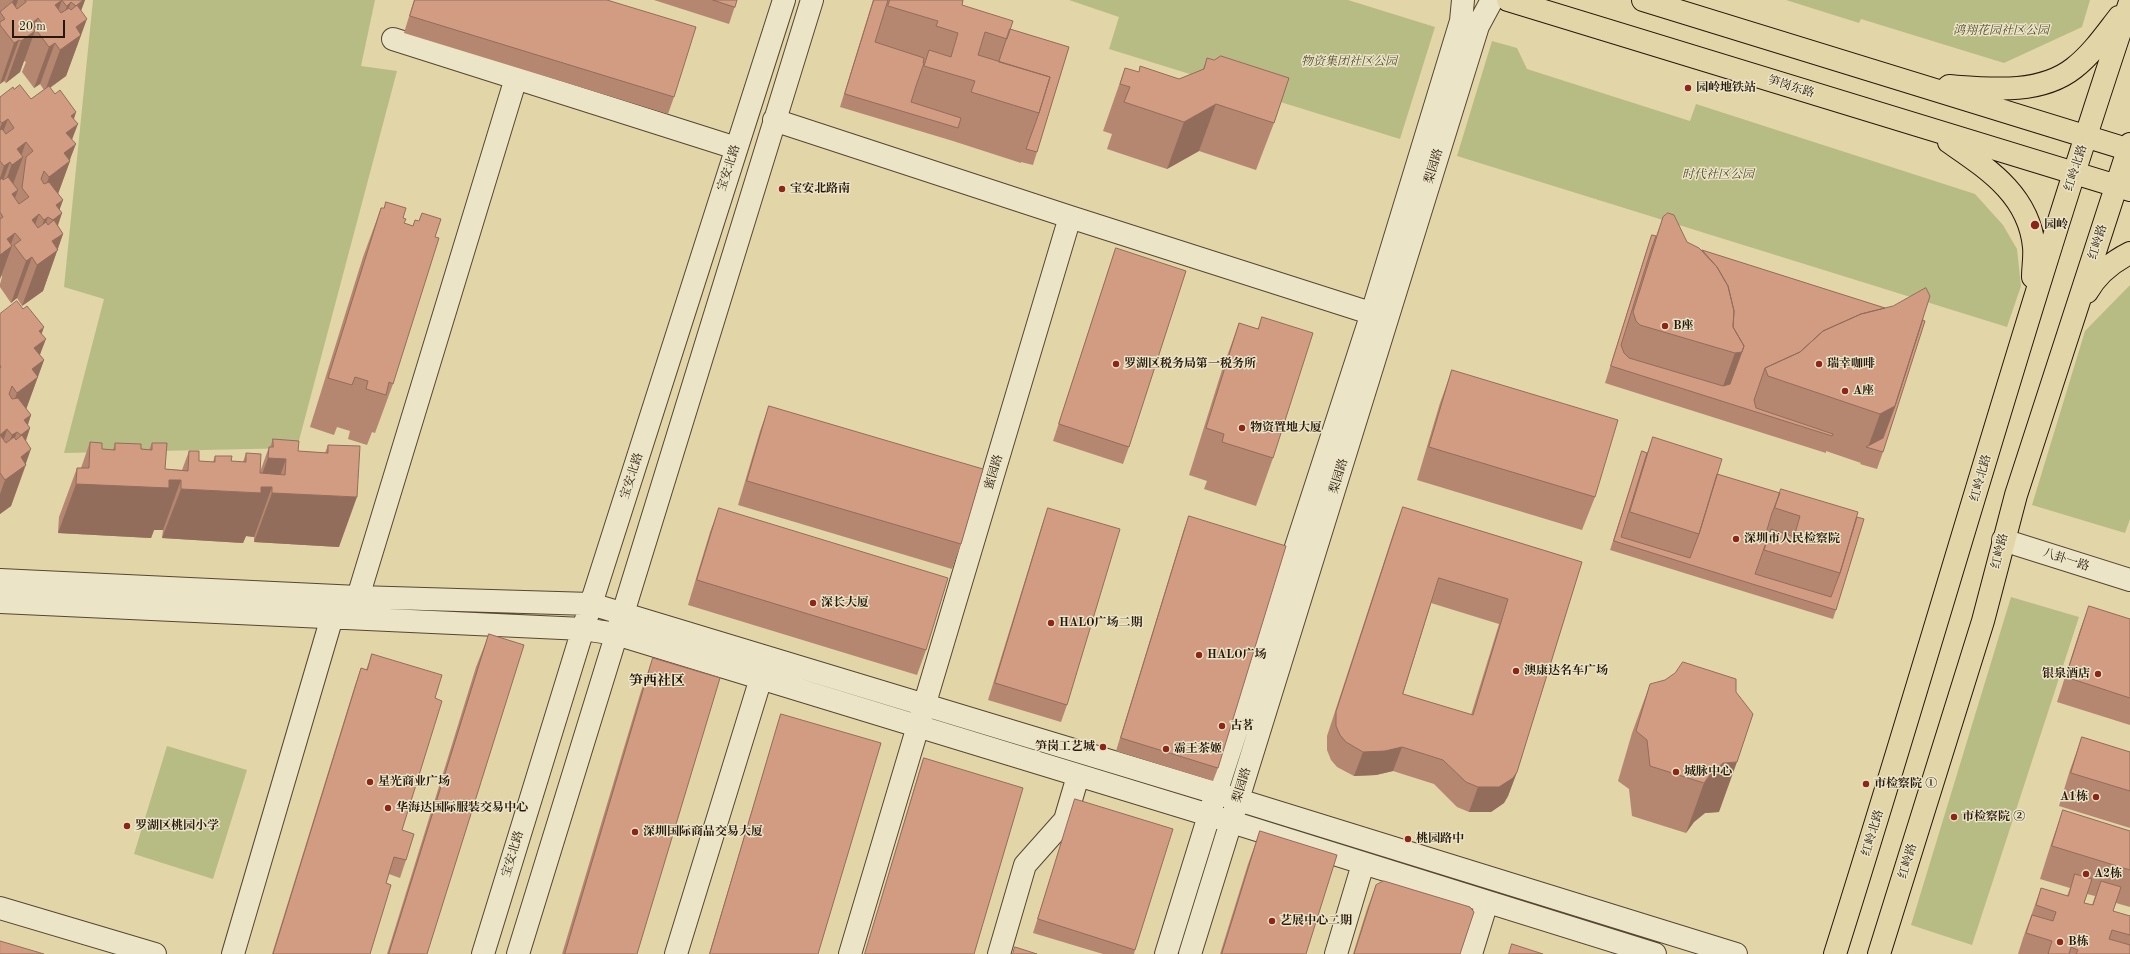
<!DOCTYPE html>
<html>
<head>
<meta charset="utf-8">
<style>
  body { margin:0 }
  #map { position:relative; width:2130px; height:954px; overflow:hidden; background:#e2d5a7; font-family:"Old Standard TT",serif }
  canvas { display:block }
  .scale { position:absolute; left:12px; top:20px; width:53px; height:18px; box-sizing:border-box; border:2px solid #26180c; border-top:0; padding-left:5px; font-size:12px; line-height:14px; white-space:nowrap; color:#26180c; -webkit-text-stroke:3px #ece4c6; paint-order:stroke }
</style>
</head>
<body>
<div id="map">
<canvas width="2130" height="954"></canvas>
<div class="scale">20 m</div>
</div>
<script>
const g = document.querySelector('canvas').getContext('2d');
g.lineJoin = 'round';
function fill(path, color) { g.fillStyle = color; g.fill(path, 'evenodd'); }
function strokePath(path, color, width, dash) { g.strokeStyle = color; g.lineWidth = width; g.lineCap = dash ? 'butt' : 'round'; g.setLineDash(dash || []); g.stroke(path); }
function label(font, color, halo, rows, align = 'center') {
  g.font = font + ' "Old Standard TT","Noto Serif SC",serif'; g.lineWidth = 3; g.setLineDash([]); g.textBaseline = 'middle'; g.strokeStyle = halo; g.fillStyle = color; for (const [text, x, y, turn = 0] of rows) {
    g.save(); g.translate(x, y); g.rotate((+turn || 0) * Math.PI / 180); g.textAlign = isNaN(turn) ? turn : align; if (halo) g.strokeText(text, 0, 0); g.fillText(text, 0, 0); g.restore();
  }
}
fill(new Path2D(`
  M93,0H375L361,66L397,71L297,448L64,453L104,299L64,287Z
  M1069,0H1348L1435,27L1400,139L1109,49L1119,17Z
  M1786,0H2090L2082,27L2004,63L1861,19L1859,23Z
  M1492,41L1517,48L1527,69L1690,121L1696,104L1975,194L2003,225L2017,249L2021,286L2007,327L1457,156Z
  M2130,285V519L2125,533L2032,505L2085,331Z
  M2011,597L2079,617L1972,945L1911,925Z
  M167,746L247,770L213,879L134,854Z`), '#b7bc85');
const minor = new Path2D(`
  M393,39L736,148
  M774,120L1070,217L1386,318
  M2003,540L2130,580
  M0,580L358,597L591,604L1216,793L1736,954
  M358,597L516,78
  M0,602L583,629L616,634L1209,815L1655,954
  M0,908L155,954
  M233,954L332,617
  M483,954L583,629L784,0
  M518,954L812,0
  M676,954L761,678
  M850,954L1070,217
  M999,954L1025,865L1065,820L1078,776
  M1166,954L1216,793L1372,313L1461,21L1463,0
  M1190,954L1478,26L1492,0
  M1336,954L1363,864
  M1471,954L1487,902`);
const major = new Path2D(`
  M1508,0L2130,190
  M1643,0L2130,150
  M1949,86C1989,89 2040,95 2074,68C2092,54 2105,35 2119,17
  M1949,142C1988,169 2029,195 2034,247C2035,257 2033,267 2033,277
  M2087,292C2097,274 2112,262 2130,253
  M1835,954C1935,637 2024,317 2130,2
  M1879,954L1983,621L2016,495L2130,144`);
strokePath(minor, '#554733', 24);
strokePath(major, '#26180c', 24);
strokePath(minor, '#ece4c6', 22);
strokePath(major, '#e2d5a7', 22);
fill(new Path2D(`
  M0,0H85L81,11V35L66,76L50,88L55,94L76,112L74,119L70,161L58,194L63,200L59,210L62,213L58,226L63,234L43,291L22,306L17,298L11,303L0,287V284L2,277L1,275L0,279V97L14,89L31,99L44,90L40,84L34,88L22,72L26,62L24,61L20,72L6,83L4,81L0,84Z
  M414,0H607L674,97L668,114L404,33Z
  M654,0H737L729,24Z
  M873,0H963L962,5L1010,29L1069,47L1037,152L1033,165L1021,162V163L953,141L840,107Z
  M1207,58L1274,123L1256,170L1199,151L1167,169L1107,149L1112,134L1103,131L1125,68L1138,72L1179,79L1203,69Z
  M386,202L403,218L404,223L413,226L415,220L435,237L393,384L375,433L372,432L367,445L348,439L350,431L337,427L334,435L310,427L363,257L381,208H384Z
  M1663,217L1687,242L1702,250L1923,320L1883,452L1877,469L1860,464L1861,463L1826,451V453L1605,383L1646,252L1652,235L1656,236Z
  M1116,248L1129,447L1123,464L1053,441L1110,265Z
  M0,314L42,334L40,355L44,360L26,409L31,415L28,425L30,428L26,441V465L11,506L0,514Z
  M1262,317L1273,458L1256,506L1204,489L1207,481L1189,475L1222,370L1239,323L1258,329Z
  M1452,370L1595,497L1582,530L1417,480L1440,403Z
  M769,406L961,544L952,569L738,505L760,431Z
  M1653,437L1717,474L1857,517L1836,610L1833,619L1610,550L1642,451L1647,453Z
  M273,439L298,451L325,453L328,445L339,547L254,542V537L246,536L243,543L162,538L163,530H154L151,538L58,533L59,517L77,468H81L90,442L102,449L113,450L115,443L141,449L149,450L152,443L165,469L182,470L189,451L199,461L213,462L215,456L231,461L243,462L246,453L260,472L269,447H270Z
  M1403,507L1582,562L1517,772L1508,796L1504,803L1491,812H1469L1457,807L1434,784L1393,771L1376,775L1354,776L1337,767L1331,760L1327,750V736L1394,531ZM1431,603L1499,624L1471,715L1403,694Z
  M719,508L926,650L917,675L688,605L710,532Z
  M1048,508L1067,705L1061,722L988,700L1042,525Z
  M1189,516L1218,768L1213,781L1116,751L1184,529Z
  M2089,606L2130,619V725L2057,702L2080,630Z
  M489,634L427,954H387L476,667Z
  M372,654L435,698L402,830L406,860L400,878L389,874L386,883L370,954H272L355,685L361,668L366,670Z
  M653,658L637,954H562L641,691Z
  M1650,684L1719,812L1705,813L1694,822L1686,833L1632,816L1629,789L1618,781L1632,733Z
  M781,714L818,954H709L777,727Z
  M2082,737L2130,752V828L2059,806L2070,770Z
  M924,758L974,954H865L919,772Z
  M1075,799L1135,950L1134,954H1103L1033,933L1071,812Z
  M2063,810L2130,831V907L2116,903L2113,911L2130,916V954H2018L2023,938L2041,888L2067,896L2070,888L2040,879L2051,844ZM2087,894L2095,896L2092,905L2084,903Z
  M1260,831L1306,954H1220L1248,864Z
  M1376,885L1460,954H1353L1367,909Z`), '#b58670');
fill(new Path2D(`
  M13,0H18L6,33L3,28Z
  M62,0L47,41L55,5Z
  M83,0H85L70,40L61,47L76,6Z
  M71,2L56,44L55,43L40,84L34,88L49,47L53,45L67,6Z
  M38,18L33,33L35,31L20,72L6,83L21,41L30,25Z
  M87,19L66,76L45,91L60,50L76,27Z
  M19,40L4,81L0,84L14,43Z
  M1216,104L1199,151L1167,169L1184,122Z
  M76,112L70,130L78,124L68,150L76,144L69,162L70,161L55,202L39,214L24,255L32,220L34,218L49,177L51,174L71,116Z
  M8,119L0,140V128L2,123Z
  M26,142L20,159L23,157L8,198H0L17,149Z
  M10,162L0,188V178L4,166Z
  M18,190L3,231L12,194Z
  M63,200L57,217L62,213L47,254L53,220L56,205Z
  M48,217L33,258L32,257L17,298L11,303L26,261L30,259L44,220Z
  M15,233L10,247L12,246L0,279V255L7,239Z
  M63,234L43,291L22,306L37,265L52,241Z
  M44,327L38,345L46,339L36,365L44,360L23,418L7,430L0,450V435L2,433L17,393L19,389L39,331Z
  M1742,352L1724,401L1718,400L1735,353Z
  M1895,406L1879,451L1868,447L1880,414Z
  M31,415L25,432L30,428L15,470L6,476L21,435L24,420Z
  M17,432L2,473L0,467L12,435Z
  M31,449L11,506L0,514V494L5,480L21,457Z
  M268,458L286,459L274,493L357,497L339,547L254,542L272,493V487L254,537L246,536L243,543L162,538L181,489L255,493Z
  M169,480H181L163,530H154L151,538L58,533L76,484Z
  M1402,747L1393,771L1376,775L1354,776L1363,752Z
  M1737,762L1719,812L1705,813L1694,822L1686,833L1704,783L1712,772L1723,763Z
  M1517,772L1508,796L1504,803L1491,812H1469L1478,787Z`), '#936d5b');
const building = new Path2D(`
  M25,0H62L55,5L61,13L69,8L71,10L77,5L87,19L76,27L81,35L60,50L55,43L49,47L37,31L44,26L38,18L30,25L35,31L21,41L19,40L14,43L0,25V22L5,19L0,12L12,2L17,9L26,2Z
  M62,0H83L76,6L71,2L67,6Z
  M415,0H607L696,27L674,97L410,16Z
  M713,0H737L735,7Z
  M874,0H888L875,42L924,58L923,63H924L916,86L911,102L961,118L958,128L845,94Z
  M890,0H963L962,5L1013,21L1007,39L985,32L978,55L1050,77L1039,113L971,92L975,81L924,66L929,50L951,57L958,33L936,26L938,21L888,6Z
  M1010,29L1069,47L1037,152L1026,149L1039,113L1050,77L999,62Z
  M1221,56L1289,78L1274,123L1216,104L1184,122L1124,102L1130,87L1120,84L1125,68L1139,72L1140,66L1179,79L1204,69L1207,58L1214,60Z
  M20,85L31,99L49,86L55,94L60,90L76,112L71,116L78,124L66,133L76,144L64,153L70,161L49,177L44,171L41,179L44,184L49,182L63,200L56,205L62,213L53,220L48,217L44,220L39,214L32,220L38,228L46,222L48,225L54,220L63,234L52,241L58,250L37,265L32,257L26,261L14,245L21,240L15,233L7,239L12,246L0,255V219L3,217L0,212V180L2,178L3,180L8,177L18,190L12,194L19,204L29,197L22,188L26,157L33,151L26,142L17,149L23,157L12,165L10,162L4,166L0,161V130L2,129L6,134L14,128L8,119L2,123L0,121V97L13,87L14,89Z
  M386,202L406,208L403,218L406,219L404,223L413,226L415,220L419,221L422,213L441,219L435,237L439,238L393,384L389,382L386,395L366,389L368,381L355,377L352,385L328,378L381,208H384Z
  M1668,213L1674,215L1687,242L1699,248L1717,267L1728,286L1734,311L1733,327L1744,346L1742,352L1735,353L1640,325L1636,321L1633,312L1663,217Z
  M1652,235L1656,236L1651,250L1621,345L1624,353L1629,358L1723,386L1730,384L1744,346L1733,327L1734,311L1728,286L1717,267L1702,250L1885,308L1861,314L1823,331L1800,352L1765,368L1754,400L1756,408L1833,434L1832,436L1611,366Z
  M1116,248L1186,271L1129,447L1059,424Z
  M1926,288L1930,296L1895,406L1880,414L1768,376L1765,368L1800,352L1823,331L1861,314L1893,306Z
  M17,301L23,309L27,306L44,327L39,331L46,339L34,348L44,360L32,369L38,377L17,393L12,386L9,394L12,399L18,398L31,415L24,420L30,428L21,435L17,432L12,435L7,429L0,435L6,443L14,437L16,440L22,435L31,449L21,457L26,465L5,480L0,473V368L1,367L0,365V314Z
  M1262,317L1313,333L1273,458L1222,442L1224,434L1206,428L1239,323L1258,329Z
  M1923,320L1925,321L1883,452L1866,447L1883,438L1895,406Z
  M1452,370L1618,420L1595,497L1429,447Z
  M769,406L983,469L961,544L747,481Z
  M1653,437L1722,459L1699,534L1630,512Z
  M273,439L299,441L298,451L328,453V445L360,446L357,497L272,493V487H261V493L181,489V480H169V488L76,484L77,468H89L90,442L102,443V449L115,450V443L141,444V449L152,450V443H167L165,469L188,471L189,451H199V461L215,462V456H232L231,461L246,462V453L261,454L260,473L285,475L286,459L268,458L269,447H273Z
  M1642,451L1647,453L1621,537L1690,558L1699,534L1717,474L1780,493L1772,513L1766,533L1769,534L1755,574L1831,597L1840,573L1857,517L1864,519L1836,610L1614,541Z
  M1781,489L1858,512L1840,573L1764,550L1771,529L1794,537L1800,516L1775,508Z
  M1403,507L1582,562L1517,772L1513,778L1499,787H1478L1466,782L1443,760L1402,747L1385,751L1363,752L1346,742L1340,735L1336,726V712ZM1439,578L1508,599L1473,715L1403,694Z
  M719,508L948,578L926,650L697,580Z
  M1048,508L1120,529L1067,705L995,683Z
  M1189,516L1286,546L1218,768L1121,738Z
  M2089,606L2130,619V698L2066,677Z
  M489,634L524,645L427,954H389Z
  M372,654L442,675L435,698L442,701L402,830L414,834L406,860L394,857L386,883L391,885L370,954H273L361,668L367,670Z
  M653,658L720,678L637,954H565Z
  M1683,662L1736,679V692L1753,714L1737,762L1723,763L1712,772L1704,783L1650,766L1647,740L1636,731L1650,684L1665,680L1675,673Z
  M781,714L881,743L818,954H710Z
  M2082,737L2130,752V791L2071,773Z
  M924,758L1023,788L974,954H865Z
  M1075,799L1173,829L1135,950L1038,919Z
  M2063,810L2130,831V870L2052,846Z
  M1260,831L1337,855L1306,954H1222Z
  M2075,874L2092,879L2084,903L2093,905L2101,881L2121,887L2113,911L2130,916V935L2112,930L2109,939L2130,945V954H2076L2078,950L2071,947L2069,954H2048L2052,941L2026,933L2032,915L2053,921L2056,912L2036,905L2041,888L2068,896Z
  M1384,881L1470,907L1474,912L1460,954H1354L1376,885Z
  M0,941L44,954H0Z
  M1512,944L1543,954H1509Z
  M1015,947L1037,954H1013Z`);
fill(building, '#d29c82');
strokePath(building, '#936d5b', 1);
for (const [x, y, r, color] of [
  [1688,88,4,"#8f2418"],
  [782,189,4,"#8f2418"],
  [2035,225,5,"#8f2418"],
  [1665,326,4,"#8f2418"],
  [1116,364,4,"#8f2418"],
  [1819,364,4,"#8f2418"],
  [1845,391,4,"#8f2418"],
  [1242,428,4,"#8f2418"],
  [1736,539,4,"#8f2418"],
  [813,603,4,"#8f2418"],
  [1051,623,4,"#8f2418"],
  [1199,655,4,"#8f2418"],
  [1516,671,4,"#8f2418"],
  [2098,674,4,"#8f2418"],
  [1222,726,4,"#8f2418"],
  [1103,747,4,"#8f2418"],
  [1166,749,4,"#8f2418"],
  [1676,772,4,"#8f2418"],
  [370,782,4,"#8f2418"],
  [1866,784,4,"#8f2418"],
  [2096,797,4,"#8f2418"],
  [388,808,4,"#8f2418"],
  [1954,817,4,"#8f2418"],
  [127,826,4,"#8f2418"],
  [635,832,4,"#8f2418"],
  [1408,839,4,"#8f2418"],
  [2086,874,4,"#8f2418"],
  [1272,921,4,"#8f2418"],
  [2060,942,4,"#8f2418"]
]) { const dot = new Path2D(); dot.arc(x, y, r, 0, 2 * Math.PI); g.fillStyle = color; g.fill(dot); strokePath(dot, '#ece4c6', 1.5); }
label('italic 12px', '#524930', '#ece4c6', [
  ["鸿翔花园社区公园",2001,31],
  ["物资集团社区公园",1349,62],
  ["时代社区公园",1718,175]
]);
label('12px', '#26180c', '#ece4c6', [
  ["笋岗东路",1791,87,17],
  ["梨园路",1434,166,-73],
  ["宝安北路",729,168,-72],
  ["红岭北路",2076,168,-72],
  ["红岭路",2098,242,-72],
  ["蜜园路",994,472,-73],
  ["宝安北路",632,476,-72],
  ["梨园路",1339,476,-73],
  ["红岭北路",1981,478,-74],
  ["红岭路",2000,551,-76],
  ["八卦一路",2066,560,18],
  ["梨园路",1242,785,-73],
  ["红岭北路",1873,833,-73],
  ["宝安北路",513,854,-73],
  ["红岭路",1908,861,-73]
]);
label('bold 12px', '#26180c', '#ece4c6', [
  ["园岭地铁站",1696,88],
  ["宝安北路南",790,189],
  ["园岭",2044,225],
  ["B座",1673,326],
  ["罗湖区税务局第一税务所",1124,364],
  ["瑞幸咖啡",1827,364],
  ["A座",1853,391],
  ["物资置地大厦",1250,428],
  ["深圳市人民检察院",1744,539],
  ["深长大厦",821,603],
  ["HALO广场二期",1059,623],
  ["HALO广场",1207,655],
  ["澳康达名车广场",1524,671],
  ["银泉酒店",2090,674,"right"],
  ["古茗",1230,726],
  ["笋岗工艺城",1095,747,"right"],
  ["霸王茶姬",1174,749],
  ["城脉中心",1684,772],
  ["星光商业广场",378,782],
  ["市检察院 ①",1874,784],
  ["A1栋",2088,797,"right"],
  ["华海达国际服装交易中心",396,808],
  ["市检察院 ②",1962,817],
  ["罗湖区桃园小学",135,826],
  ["深圳国际商品交易大厦",643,832],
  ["桃园路中",1416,839],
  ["A2栋",2094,874],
  ["艺展中心二期",1280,921],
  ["B栋",2068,942]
], 'left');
label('bold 14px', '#26180c', '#ece4c6', [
  ["笋西社区",657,681]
]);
</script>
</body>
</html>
